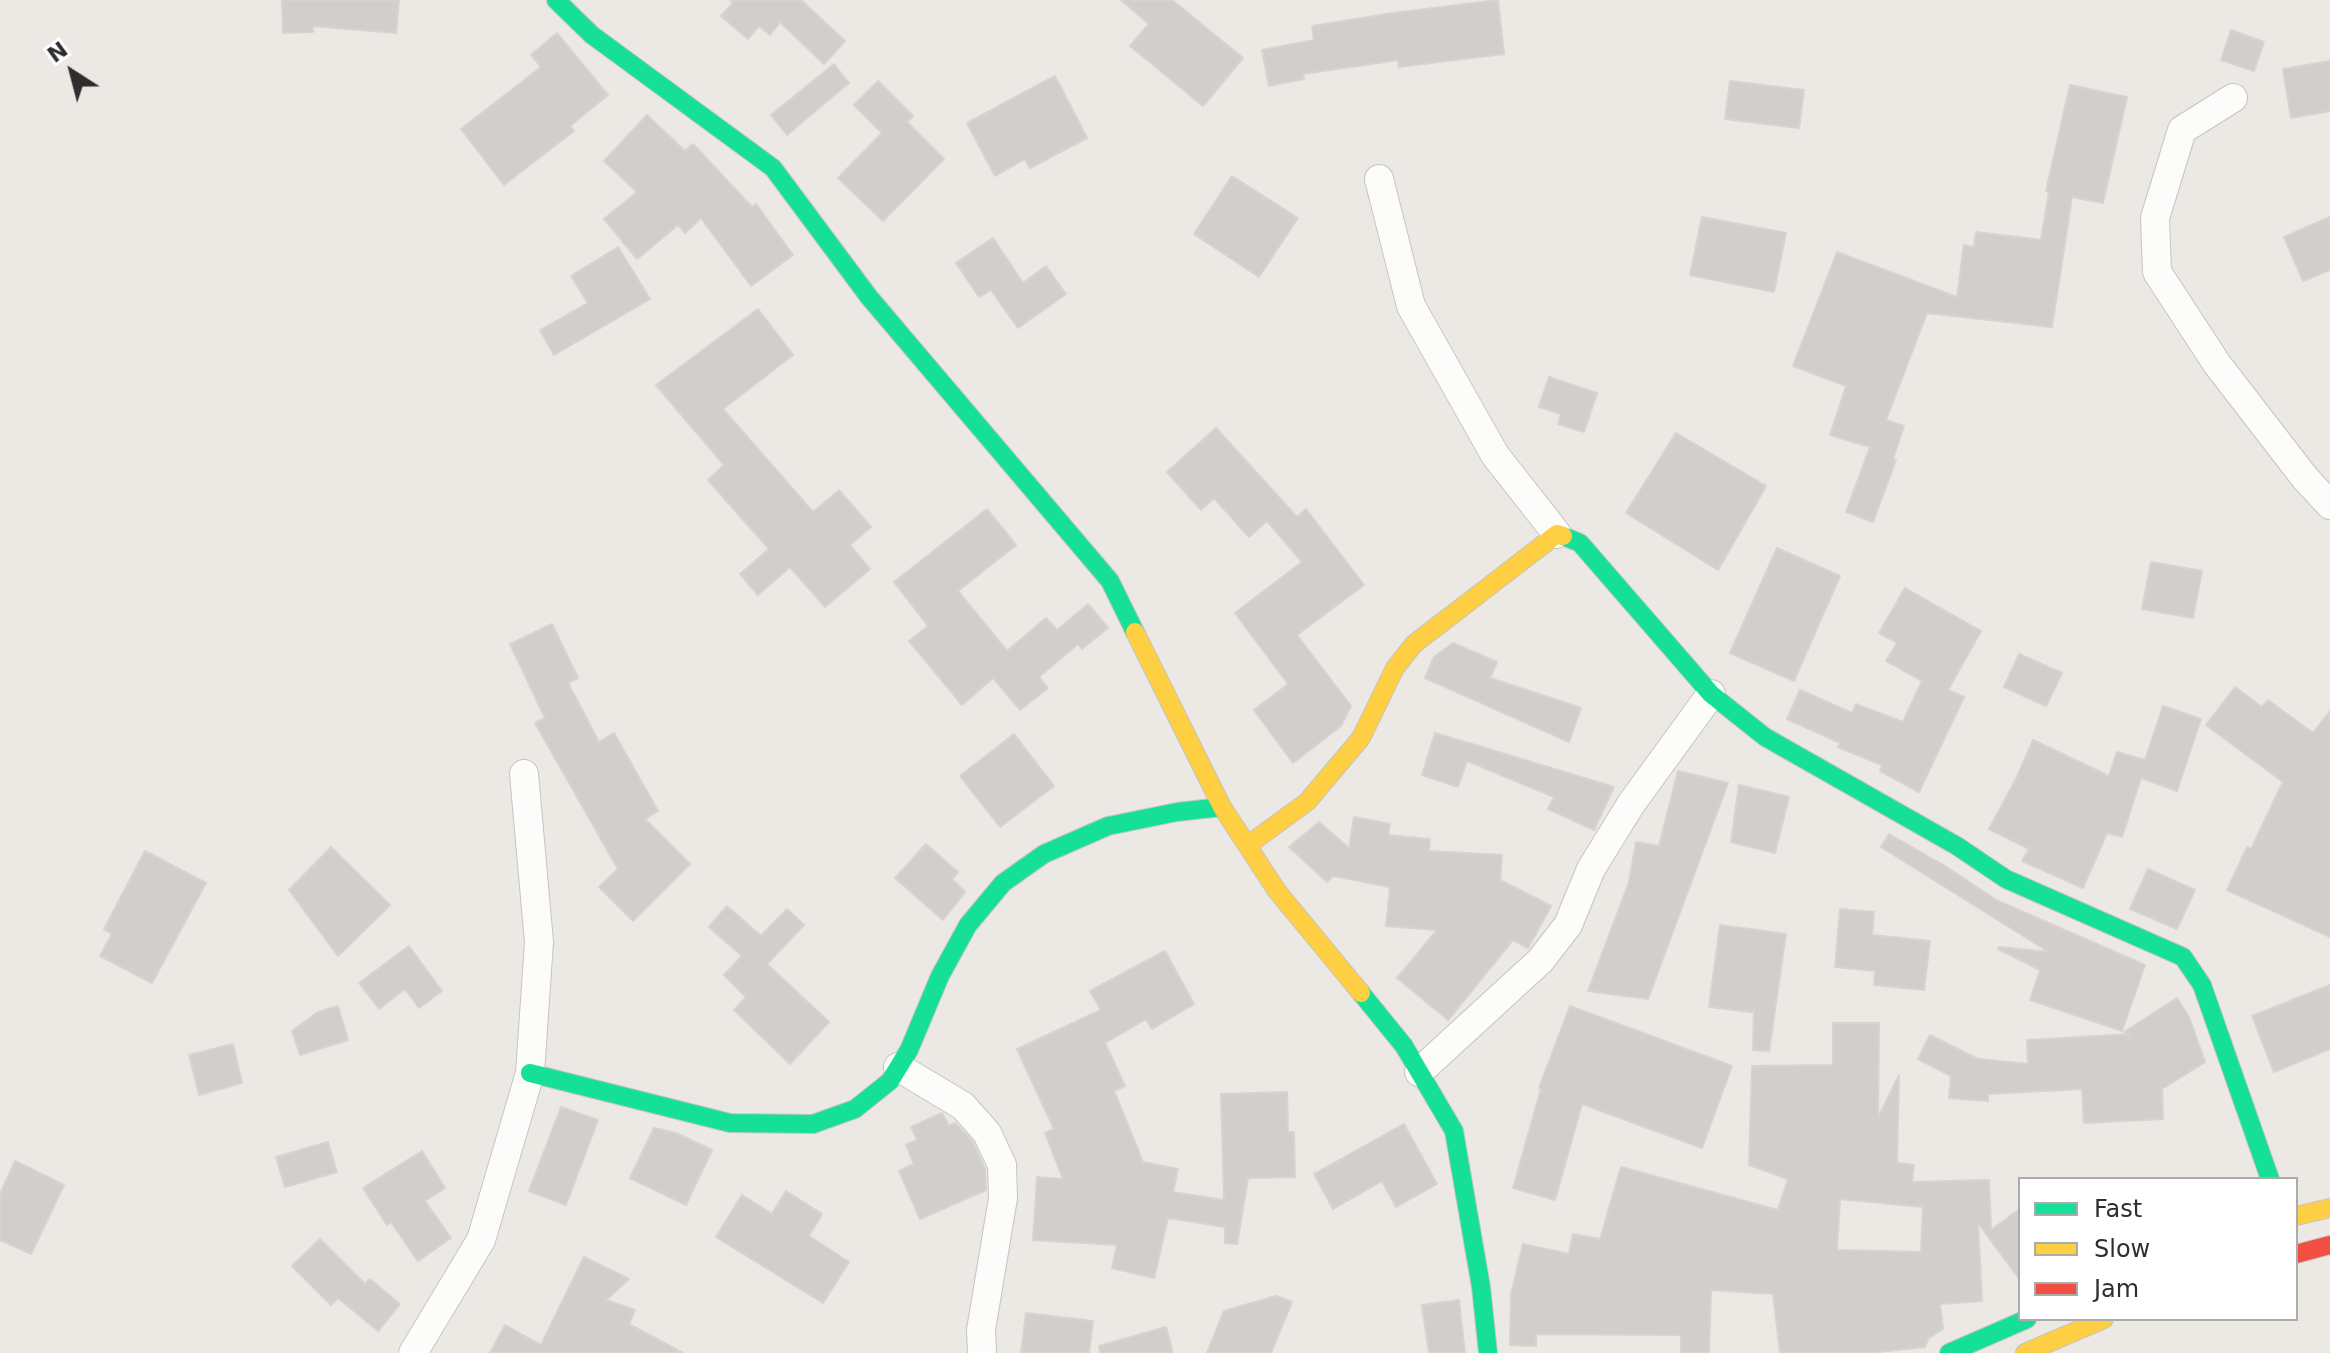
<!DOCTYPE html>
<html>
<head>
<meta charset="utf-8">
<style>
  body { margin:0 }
  #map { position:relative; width:2330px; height:1353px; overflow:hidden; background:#ece8e4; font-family:"DejaVu Sans",sans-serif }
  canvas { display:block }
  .legend { position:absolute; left:2018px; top:1177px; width:280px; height:144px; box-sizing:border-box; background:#fff; border:2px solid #ababab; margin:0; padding:10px 14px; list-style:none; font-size:24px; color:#2e2e2e }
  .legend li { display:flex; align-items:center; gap:16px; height:40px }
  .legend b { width:40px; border:2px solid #ababab }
  .north { position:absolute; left:32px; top:32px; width:80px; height:80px; -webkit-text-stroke:6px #fff; paint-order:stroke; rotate:324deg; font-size:22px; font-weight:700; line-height:32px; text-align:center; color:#2e2e2e }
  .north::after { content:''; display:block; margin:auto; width:28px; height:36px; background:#2e2e2e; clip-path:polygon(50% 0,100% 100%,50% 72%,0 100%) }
</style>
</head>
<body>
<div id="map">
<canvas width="2330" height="1353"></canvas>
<ul class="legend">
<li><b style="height:10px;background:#16e098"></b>Fast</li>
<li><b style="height:10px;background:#ffcf43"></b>Slow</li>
<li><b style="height:10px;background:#f24e42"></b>Jam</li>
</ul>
<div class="north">N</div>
</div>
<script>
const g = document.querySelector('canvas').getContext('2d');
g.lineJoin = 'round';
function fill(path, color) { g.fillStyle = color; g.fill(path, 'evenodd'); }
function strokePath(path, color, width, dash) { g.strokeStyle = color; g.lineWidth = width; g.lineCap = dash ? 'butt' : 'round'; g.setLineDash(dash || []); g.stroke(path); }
const building = new Path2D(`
  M282,0H399L396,33L313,26V32L283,33Z
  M730,0H801L845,41L824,64L780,22L770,35L759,26L748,39L721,16L733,3Z
  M1121,0H1172L1243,58L1203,106L1130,46L1149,24Z
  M1498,0L1504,54L1399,67L1398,60L1303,74L1304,79L1269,86L1262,50L1314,40L1312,26L1393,13Z
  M2231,30L2264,42L2254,71L2221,60Z
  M557,33L608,95L570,126L574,131L504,185L461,129L541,67L531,55Z
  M2330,61V111L2291,118L2283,69Z
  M834,64L849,83L787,135L771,115Z
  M1055,76L1087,138L1030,168L1025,159L995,176L967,123Z
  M878,81L913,116L907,122L944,159L883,221L838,178L882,133L854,105Z
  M1730,81L1804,90L1799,128L1725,119Z
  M2070,85L2127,97L2103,203L2072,197L2052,327L1927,313L1886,420L1904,426L1893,459L1896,460L1873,522L1846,512L1870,447L1830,435L1846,386L1793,366L1837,252L1957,297L1964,245L1974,247L1976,232L2041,240L2049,192L2046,191Z
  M647,115L685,151L693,144L752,207L756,204L793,255L751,286L701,218L685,233L678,225L637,259L604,219L637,192L604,161Z
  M1232,176L1298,218L1259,277L1194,234Z
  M1702,217L1786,233L1774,292L1690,275Z
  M2330,217V270L2303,281L2284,237Z
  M993,238L1023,283L1046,266L1066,294L1018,328L991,290L979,297L956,263Z
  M618,247L650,299L554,355L540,330L588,303L571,276Z
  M758,309L793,355L723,409L813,512L839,490L871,527L850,545L870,569L825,607L790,567L758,595L740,574L769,549L708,480L724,465L656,385Z
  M1549,377L1597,393L1584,432L1558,424L1561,414L1539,407Z
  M1216,428L1297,517L1306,509L1364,585L1297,635L1351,706L1341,726L1293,763L1254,710L1288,684L1235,613L1302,562L1267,521L1249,537L1214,498L1201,510L1167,472Z
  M1676,433L1766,486L1718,570L1626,513Z
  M987,509L1016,545L958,591L1007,651L1046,618L1057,630L1088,604L1108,628L1082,649L1078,644L1039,677L1048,688L1020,710L993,678L962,705L909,641L928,626L894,582Z
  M1777,548L1840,576L1794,681L1730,653Z
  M2151,562L2202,571L2193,618L2142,609Z
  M1905,588L1981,631L1948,690L1964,697L1919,792L1880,771L1882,765L1838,747L1840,743L1787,719L1800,690L1852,713L1856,704L1903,722L1922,681L1886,661L1897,643L1879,633Z
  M552,624L578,678L568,683L599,742L614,733L658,811L645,819L690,864L633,921L599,887L618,869L535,723L545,718L510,644Z
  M1453,643L1497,662L1490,678L1581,708L1569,742L1425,678L1434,657Z
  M2019,654L2062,673L2046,706L2004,687Z
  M2235,687L2262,707L2268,700L2313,733L2330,711V937L2227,890L2247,847L2251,849L2283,782L2206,725Z
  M2163,706L2201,719L2177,791L2141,778L2122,837L2107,833L2083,888L2022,861L2029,849L1989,829L2017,777L2033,740L2109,776L2117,752L2145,760Z
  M1435,733L1472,744L1614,787L1594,830L1548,809L1554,797L1467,761L1458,787L1422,775Z
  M1014,734L1054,786L1000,827L960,776Z
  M1678,771L1728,783L1648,999L1588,991L1629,882L1636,842L1659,846Z
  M1739,785L1789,797L1775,853L1731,842Z
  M1354,817L1390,824L1388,835L1430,839L1429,851L1502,855L1500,880L1551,906L1528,948L1513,940L1448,1020L1397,978L1437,930L1386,926L1390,887L1333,876L1327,882L1289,847L1319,822L1349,848Z
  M1889,834L1945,866L1996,900L2145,965L2122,1031L2030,1000L2040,970L1998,949L1999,947L2049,952L1881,847Z
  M926,844L958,872L952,879L965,892L943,920L895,878Z
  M331,847L390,905L338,956L289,890Z
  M145,851L206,883L152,983L100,956L112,934L104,929Z
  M2148,869L2195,890L2177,929L2130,909Z
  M727,906L761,936L787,909L804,925L767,964L829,1022L790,1064L734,1010L746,997L724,975L742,956L709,927Z
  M1840,909L1874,912L1872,935L1930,941L1924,990L1874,985L1875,971L1835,967Z
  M1720,925L1786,934L1769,1051L1753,1050L1754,1008L1752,1012L1709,1007Z
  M409,946L442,991L419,1008L405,989L379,1009L359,983Z
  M1165,951L1194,1004L1152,1029L1146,1019L1105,1043L1125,1086L1114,1091L1143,1162L1178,1169L1173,1192L1224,1200L1221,1094L1287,1092L1288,1132H1294L1295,1177L1248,1178L1237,1244L1225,1243V1227L1168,1218L1154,1278L1112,1268L1117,1245L1033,1240L1037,1177L1063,1179L1045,1133L1054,1129L1017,1049L1101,1010L1090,991Z
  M2330,985V1049L2274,1072L2252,1016Z
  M2177,998L2189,1017L2205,1062L2162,1089L2163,1119L2084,1123L2082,1089L1988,1094V1101L1949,1098L1951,1076L1918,1059L1930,1035L1978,1059L2028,1064L2027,1040L2131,1034L2124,1032Z
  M338,1006L348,1040L300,1055L292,1031L318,1012Z
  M1570,1006L1732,1066L1702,1148L1582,1104L1555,1200L1513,1188L1541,1089L1539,1088Z
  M1833,1023H1879L1878,1118L1899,1075L1897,1163L1914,1165L1912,1182L1989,1180L1991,1230L2020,1209V1280L1978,1223L1982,1301L1940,1304L1943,1329L1929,1338L1925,1347L1868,1353H1780L1773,1294L1711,1290L1709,1353H1681V1335L1536,1334V1346L1510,1345L1511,1294L1523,1244L1569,1254L1573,1234L1600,1239L1621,1167L1778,1210L1788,1179L1749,1165L1752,1066L1833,1065ZM1840,1199L1923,1207L1921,1252L1837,1250Z
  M233,1044L242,1083L199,1095L189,1055Z
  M561,1107L598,1120L566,1205L529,1191Z
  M942,1113L949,1126L955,1123L973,1142L985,1169L986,1190L920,1219L899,1171L914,1164L906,1145L917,1140L911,1127Z
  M1404,1124L1437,1184L1396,1207L1382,1181L1333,1209L1314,1174Z
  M654,1128L676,1133L712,1150L686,1205L630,1178Z
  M328,1142L337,1172L285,1187L276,1157Z
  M422,1151L445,1188L425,1201L451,1238L418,1261L391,1222L387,1225L363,1188Z
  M15,1161L64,1185L31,1254L0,1240V1194Z
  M786,1191L822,1214L809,1236L849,1262L823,1303L716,1237L742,1195L772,1214Z
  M320,1239L365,1284L370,1279L400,1304L378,1331L338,1298L331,1305L292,1266Z
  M584,1257L629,1279L606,1300L635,1310L629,1324L683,1353H490L505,1325L541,1345Z
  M1276,1296L1292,1302L1271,1353H1207L1224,1311Z
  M1459,1300L1465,1353H1429L1422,1305Z
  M1026,1313L1093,1321L1089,1353H1021Z
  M1166,1327L1173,1353H1100L1099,1346Z`);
fill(building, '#d1cecb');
strokePath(building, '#d7d4d0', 2);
const street = new Path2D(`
  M2233,98L2182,130L2155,218L2157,272L2217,364L2305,478L2330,505
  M1379,179L1411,306L1495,455L1557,534
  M898,1067L963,1106L987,1133L1002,1165L1003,1198L981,1330L982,1353
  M1419,1072L1540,961L1568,925L1591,869L1631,804L1711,694
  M413,1353L481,1240L530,1073L539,942L524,774`);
const fast = new Path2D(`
  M556,0L592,35L773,168L869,297L1110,581L1135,632
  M1563,536L1580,543L1711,694L1765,737L1957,846L2006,879L2183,957L2202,985L2270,1179
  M1361,993L1404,1046L1454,1131L1481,1287L1488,1353
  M530,1073L730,1123L813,1124L855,1109L890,1081L909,1050L940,976L968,925L1003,883L1044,854L1108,826L1177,812L1222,807
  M1949,1353L2027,1319`);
const slow = new Path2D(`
  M1135,632L1222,807L1277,891L1361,993
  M1248,845L1307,802L1361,738L1395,668L1414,644L1557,534L1563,536
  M2296,1216L2330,1208
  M2025,1353L2104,1319`);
const jam = new Path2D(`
  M2296,1254L2330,1245`);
strokePath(street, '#c5c4c5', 30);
strokePath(fast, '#c5c4c5', 20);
strokePath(slow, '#c5c4c5', 20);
strokePath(jam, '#c5c4c5', 20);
strokePath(street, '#fcfcfb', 28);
strokePath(fast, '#16e098', 18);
strokePath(slow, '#ffcf43', 18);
strokePath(jam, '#f24e42', 18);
</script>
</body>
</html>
